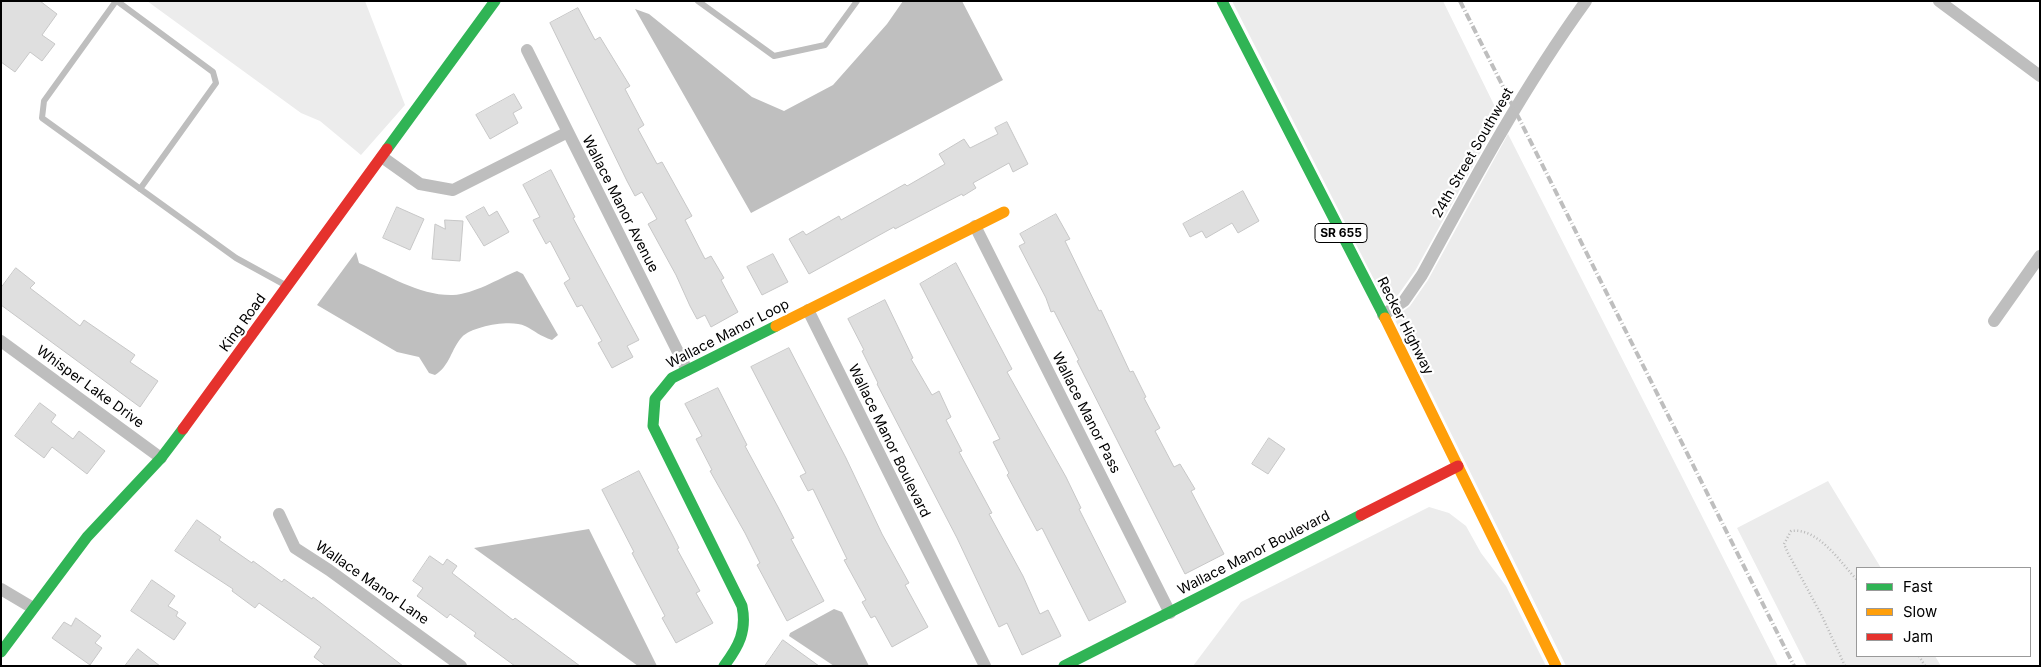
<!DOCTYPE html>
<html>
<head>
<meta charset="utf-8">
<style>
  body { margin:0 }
  #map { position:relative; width:2041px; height:667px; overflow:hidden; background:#fff; font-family:Inter,sans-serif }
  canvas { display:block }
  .frame { position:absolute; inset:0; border:2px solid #000; pointer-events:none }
  .legend { position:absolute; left:1856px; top:567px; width:175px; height:90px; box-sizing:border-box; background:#fff; border:1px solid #999; margin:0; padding:6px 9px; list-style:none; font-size:15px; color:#000 }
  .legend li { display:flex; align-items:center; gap:10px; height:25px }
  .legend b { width:25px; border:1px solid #999 }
</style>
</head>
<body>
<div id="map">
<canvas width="2041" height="667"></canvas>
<div class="frame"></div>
<ul class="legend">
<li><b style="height:6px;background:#30b455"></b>Fast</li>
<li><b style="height:6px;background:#ff9f0a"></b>Slow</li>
<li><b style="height:6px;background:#e5322d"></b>Jam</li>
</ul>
</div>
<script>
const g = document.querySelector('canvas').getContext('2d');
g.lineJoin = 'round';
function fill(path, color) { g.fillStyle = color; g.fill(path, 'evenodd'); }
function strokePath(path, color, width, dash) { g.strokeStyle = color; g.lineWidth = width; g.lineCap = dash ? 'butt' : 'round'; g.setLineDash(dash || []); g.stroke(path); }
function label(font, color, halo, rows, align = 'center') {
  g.font = font + ' Inter,sans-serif'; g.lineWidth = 4.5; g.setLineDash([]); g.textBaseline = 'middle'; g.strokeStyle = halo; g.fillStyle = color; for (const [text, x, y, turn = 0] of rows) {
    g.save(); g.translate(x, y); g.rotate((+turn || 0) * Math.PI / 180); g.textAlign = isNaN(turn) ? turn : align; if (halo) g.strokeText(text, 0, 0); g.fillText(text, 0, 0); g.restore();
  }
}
fill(new Path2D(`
  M147,1H365L405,105L361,155L320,121L301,113Z
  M1232,1H1443L1500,117L1415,271L1398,295L1386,303Z
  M1508,134L1778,666H1566L1394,318L1410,306L1428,280Z
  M1828,481L1881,568H1857V656H1935L1941,666H1807L1737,528Z
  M1429,507L1449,513L1466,526L1481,553L1506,586L1546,666H1193L1241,602Z`), '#ececec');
fill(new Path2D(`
  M903,1H962L1003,80L751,213L635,9L649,14L752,97L784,111L833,85L887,24Z
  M356,252L359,263C388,275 420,296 453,295C474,294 498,279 517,271L523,274L558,335L552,340C540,336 535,331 525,326C512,319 472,326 462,337C451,349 450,366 435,375L429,373L419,357L397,352L317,305Z
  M589,529L657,666H638L474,548Z
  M834,609L842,612L869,666H834L789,636L790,633Z`), '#bfbfbf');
const building = new Path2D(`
  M1,1H40L57,14L42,35L55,44L42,61L30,52L15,72L1,62Z
  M578,8L595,40L600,37L630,86L625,89L644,125L638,129L657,164L662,162L692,216L685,220L705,259L711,256L724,278L721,280L738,312L711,327L705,315L697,319L690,306L676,275L648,224L657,219L642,192L635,196L627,181L550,23Z
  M514,94L522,108L513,113L518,123L490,139L476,115Z
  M1007,122L1028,164L1013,172L1009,163L973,183L976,188L963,196L962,194L895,229L894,227L809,274L789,239L803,231L806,235L839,216L841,220L905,184L907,186L945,164L939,154L964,139L970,148L998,134L995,128Z
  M551,170L575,217L573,218L639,340L627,346L633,357L612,368L598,343L602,341L582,305L577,307L564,283L570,279L550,241L546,244L533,220L540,217L523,185Z
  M1243,191L1259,221L1238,233L1232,223L1206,238L1202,231L1190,237L1183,224Z
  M397,207L424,219L410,250L383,238Z
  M484,207L489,216L497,211L509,232L484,246L466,217Z
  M1056,214L1070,239L1065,241L1099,311L1101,310L1130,372L1133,371L1146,397L1144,398L1160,428L1155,431L1174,467L1180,464L1195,489L1191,491L1224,554L1185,574L1077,361L1079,360L1054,311L1051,312L1046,298L1019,246L1025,243L1020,234Z
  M445,220L463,221L460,261L432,259L435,224L445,229Z
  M773,254L788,282L762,295L747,267Z
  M956,263L1012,369L1007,372L1066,477L1081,508L1079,509L1126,602L1089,621L1042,528L1037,531L1007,475L1009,473L993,442L1000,439L920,284Z
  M16,268L35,283L30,288L80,326L84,320L135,355L130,362L158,381L140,407L1,305V288Z
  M885,300L913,358L911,359L932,395L939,391L951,417L946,420L962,451L959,452L992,513L989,514L1023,576L1040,614L1048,610L1061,636L1022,655L1007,623L999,627L957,538L877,384L878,383L862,351L864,350L848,319Z
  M789,348L846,458L882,534L909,583L905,585L928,627L892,647L875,616L871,618L862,602L866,600L844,560L847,559L813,489L808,491L800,476L806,473L751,367Z
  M718,388L747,445L745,446L778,507L794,538L791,539L824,601L787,621L757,565L760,563L745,533L710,471L712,470L696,439L702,436L685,404Z
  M40,403L56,415L51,422L73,439L79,431L105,451L87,474L52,447L44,458L15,436Z
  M1269,438L1285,449L1268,474L1252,464Z
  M639,471L673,536L679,548L677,549L700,591L696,593L713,623L676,643L662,618L665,616L632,553L634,552L602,490Z
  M197,520L221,537L219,540L252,563L253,561L282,582L284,579L312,599L313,597L403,666H326L314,657L321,647L259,603L255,608L232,591L233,589L175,551Z
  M430,556L443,565L447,559L457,566L452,573L513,620L515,618L580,666H515L474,636L476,633L450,614L447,618L435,609L417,596L423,588L413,581Z
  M152,580L175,596L168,606L178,612L176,616L186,623L174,640L131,611Z
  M76,618L101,636L95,643L102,648L90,665L52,638L64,622L71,626Z
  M783,640L819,666H765Z
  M138,649L160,666H125Z`);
fill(building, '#dfdfdf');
strokePath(building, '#c7c7c7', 1);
strokePath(new Path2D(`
  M1919,656L1925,666
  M1845,666L1822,616L1788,553L1784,544L1791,531C1818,527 1841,563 1857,580`), '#b9b9b9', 2.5, [1, 2.5]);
strokePath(new Path2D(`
  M116,1L44,101L42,118L236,258L287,286
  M117,1L213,72L216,83L140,189
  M698,1L774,56L825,45L857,1`), '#bebebe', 6);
strokePath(new Path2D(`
  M1939,1L2040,76
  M527,50L687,370
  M382,157L420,184L453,190L568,132
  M975,226L1170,613
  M808,310L985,666
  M1383,315L1404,301L1422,275C1473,181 1523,88 1586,1
  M1994,321L2040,256
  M1,341L161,458
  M279,514L295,548L329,570L461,666
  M1,589L33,608`), '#bebebe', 12);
strokePath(new Path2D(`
  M1222,1L1385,318
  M387,149L495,1
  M1,652L87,537L161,458L183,429
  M724,666C739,646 747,631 742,606L653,426L655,399L672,378L776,326
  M1064,666L1361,515`), '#30b455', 11);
strokePath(new Path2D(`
  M1385,318L1556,666
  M776,326L1004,212`), '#ff9f0a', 11);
strokePath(new Path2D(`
  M183,429L387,149
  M1361,515L1458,466`), '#e5322d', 11);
strokePath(new Path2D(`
  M1460,1L1794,666`), '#bebebe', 4, [8, 2.5, 1, 2.5]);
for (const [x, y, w] of [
  [1341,233,52]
]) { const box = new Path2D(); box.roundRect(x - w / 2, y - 9.5, w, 19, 4); g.fillStyle = '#fff'; g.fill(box); strokePath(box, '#000', 1); }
label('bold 12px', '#000', null, [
  ["SR 655",1341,233]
]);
label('14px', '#000', '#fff', [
  ["24th Street Southwest",1473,153,-60],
  ["Wallace Manor Avenue",620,204,63],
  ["King Road",243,323,-54],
  ["Recker Highway",1405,326,63],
  ["Wallace Manor Loop",728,334,-27],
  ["Whisper Lake Drive",90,387,36],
  ["Wallace Manor Pass",1086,413,63],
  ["Wallace Manor Boulevard",889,441,64],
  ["Wallace Manor Boulevard",1254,553,-27],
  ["Wallace Manor Lane",372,583,35]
]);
</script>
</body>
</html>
